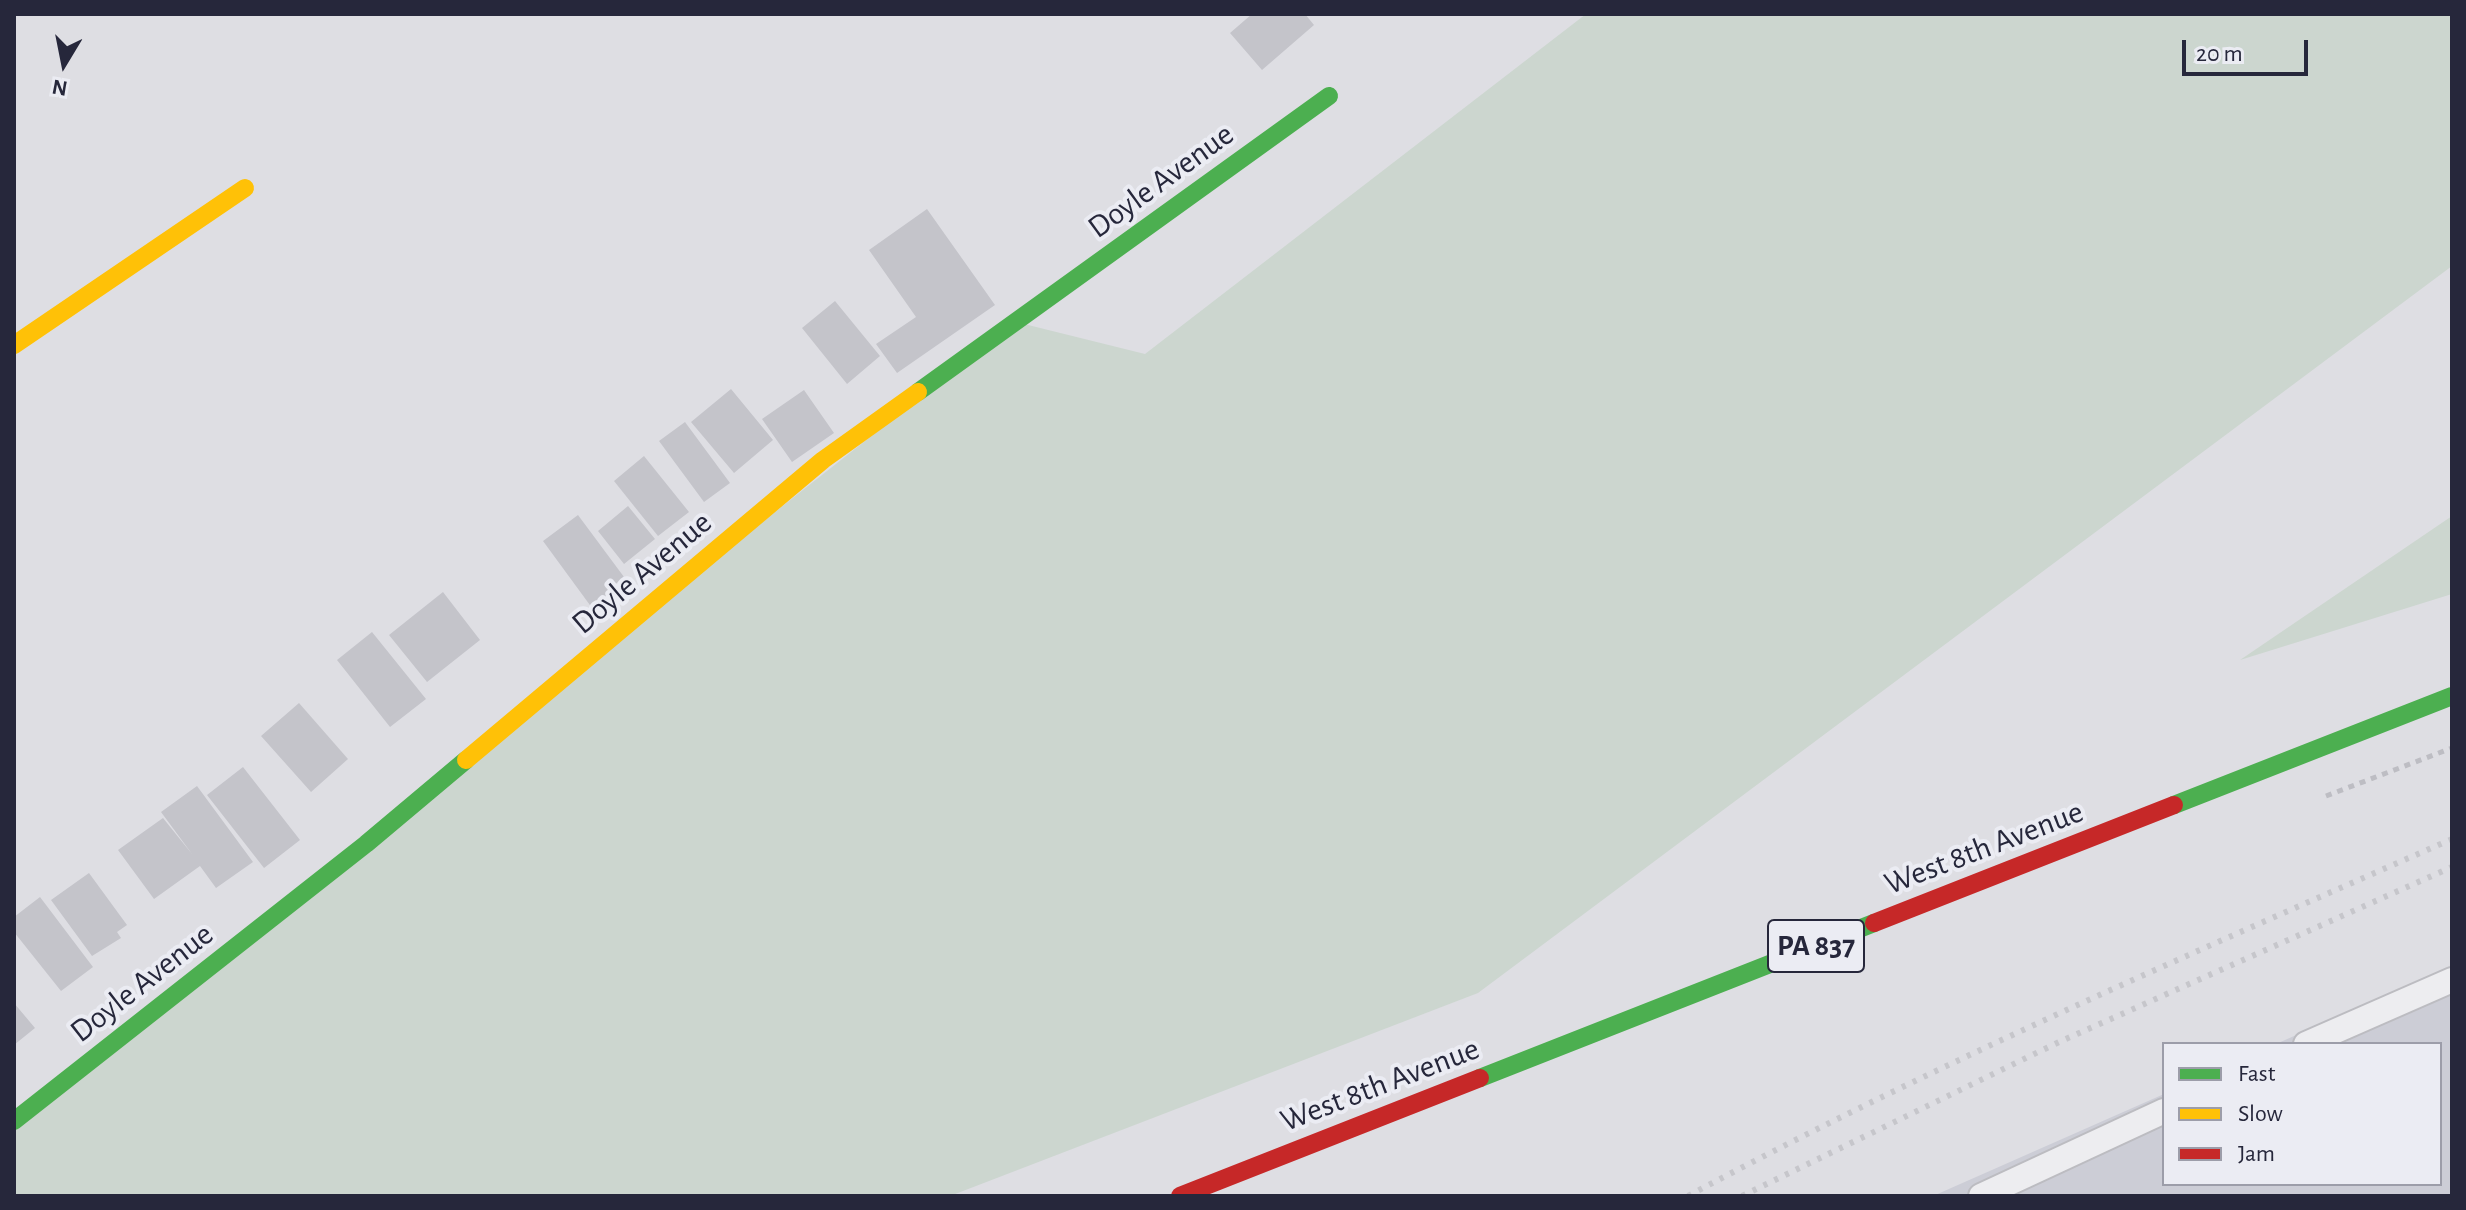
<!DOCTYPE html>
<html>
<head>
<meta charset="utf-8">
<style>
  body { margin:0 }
  #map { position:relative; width:2466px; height:1210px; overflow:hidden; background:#dedee3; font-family:"Alegreya Sans",sans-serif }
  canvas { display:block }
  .frame { position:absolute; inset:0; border:16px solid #26273b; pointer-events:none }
  .legend { position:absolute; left:2162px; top:1042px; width:280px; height:144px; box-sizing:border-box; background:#ebecf3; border:2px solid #9c9da9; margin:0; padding:10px 14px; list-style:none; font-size:24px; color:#26273b }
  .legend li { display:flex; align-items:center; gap:16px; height:40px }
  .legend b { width:40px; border:2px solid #9c9da9 }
  .north { position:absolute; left:24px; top:24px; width:80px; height:80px; -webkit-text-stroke:6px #ebecf3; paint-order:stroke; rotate:190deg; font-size:22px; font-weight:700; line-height:32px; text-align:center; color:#26273b }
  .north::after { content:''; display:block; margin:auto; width:28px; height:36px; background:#26273b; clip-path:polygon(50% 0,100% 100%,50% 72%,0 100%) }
  .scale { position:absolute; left:2182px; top:40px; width:126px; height:36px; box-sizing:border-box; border:4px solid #26273b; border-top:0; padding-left:10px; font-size:24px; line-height:28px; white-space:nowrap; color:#26273b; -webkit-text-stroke:6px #ebecf3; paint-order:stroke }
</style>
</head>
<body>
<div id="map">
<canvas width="2466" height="1210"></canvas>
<div class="frame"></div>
<ul class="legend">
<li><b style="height:10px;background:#4caf50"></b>Fast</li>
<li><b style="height:10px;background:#ffc107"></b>Slow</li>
<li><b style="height:10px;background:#c62828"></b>Jam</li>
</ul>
<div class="north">N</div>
<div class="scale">20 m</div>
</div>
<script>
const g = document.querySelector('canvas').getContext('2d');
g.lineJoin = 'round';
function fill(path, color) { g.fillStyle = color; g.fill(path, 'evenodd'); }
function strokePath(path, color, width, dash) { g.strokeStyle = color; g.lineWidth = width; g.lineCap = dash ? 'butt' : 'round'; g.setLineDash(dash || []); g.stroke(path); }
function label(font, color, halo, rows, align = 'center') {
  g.font = font + ' "Alegreya Sans",sans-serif'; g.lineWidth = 8; g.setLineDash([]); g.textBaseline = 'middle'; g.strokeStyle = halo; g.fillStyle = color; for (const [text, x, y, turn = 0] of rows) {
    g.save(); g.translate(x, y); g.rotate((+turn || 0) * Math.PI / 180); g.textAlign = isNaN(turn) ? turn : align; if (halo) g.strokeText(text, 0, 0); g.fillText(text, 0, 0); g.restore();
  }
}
fill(new Path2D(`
  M2452,966V1196H1933L2164,1094V1184H2440V1044H2276Z`), '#cccdd6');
fill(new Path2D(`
  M1586,14H2452V266L1478,993L950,1196H14V1112L1016,322L1145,354Z
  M2452,516V594L2240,660Z`), '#ccd6cf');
fill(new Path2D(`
  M1252,14H1305L1314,25L1262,70L1230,33Z
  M927,209L995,305L897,373L876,344L916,317L869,250Z
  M835,301L880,356L847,384L802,328Z
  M731,389L773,440L734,473L691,422Z
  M804,390L834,433L792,462L762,419Z
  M685,422L730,483L704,502L659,441Z
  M644,456L689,512L658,536L614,481Z
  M628,506L655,539L624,564L598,531Z
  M578,515L624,577L612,587L618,595L595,612L543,541Z
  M443,592L480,640L427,682L389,635Z
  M372,632L426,699L390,727L337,660Z
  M299,703L348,759L311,792L261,736Z
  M243,767L300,840L264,868L207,795Z
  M197,786L253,862L216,888L200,866L154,899L118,850L163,818L192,854L161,812Z
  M89,873L127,925L117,932L121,938L92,956L51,900Z
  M40,897L93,967L61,991L14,932V917Z
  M14,1003L35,1028L14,1045Z`), '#c4c4ca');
const lane = new Path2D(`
  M2306,1044L2452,980
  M1981,1196L2164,1111`);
strokePath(lane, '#bcbcc1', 28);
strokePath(new Path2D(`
  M2326,796L2452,748`), '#bdbdc3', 5, [6, 6]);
strokePath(lane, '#ededf0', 24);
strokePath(new Path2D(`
  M918,392L1329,96
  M2174,805L2452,696
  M1480,1078L1874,923
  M14,1121L366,844L466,760`), '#4caf50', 18);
strokePath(new Path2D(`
  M14,345L245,188
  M466,760L823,460L918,392`), '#ffc107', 18);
strokePath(new Path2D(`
  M1874,923L2174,805
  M1180,1196L1480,1078`), '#c62828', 18);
strokePath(new Path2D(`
  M1688,1196C1936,1063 2195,952 2452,839
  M1742,1196L2059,1042L2452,867`), '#c6c6cb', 6, [4, 8]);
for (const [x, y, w] of [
  [1816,946,96]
]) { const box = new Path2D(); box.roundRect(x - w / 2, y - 26, w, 52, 6); g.fillStyle = '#ebecf3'; g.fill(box); strokePath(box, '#26273b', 2); }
label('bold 30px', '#26273b', null, [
  ["PA 837",1816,946]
]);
label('32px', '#26273b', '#ebecf3', [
  ["Doyle Avenue",1161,181,-36],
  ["Doyle Avenue",642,573,-40],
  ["West 8th Avenue",1984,848,-21],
  ["Doyle Avenue",142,983,-38],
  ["West 8th Avenue",1380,1085,-21]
]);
</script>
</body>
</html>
